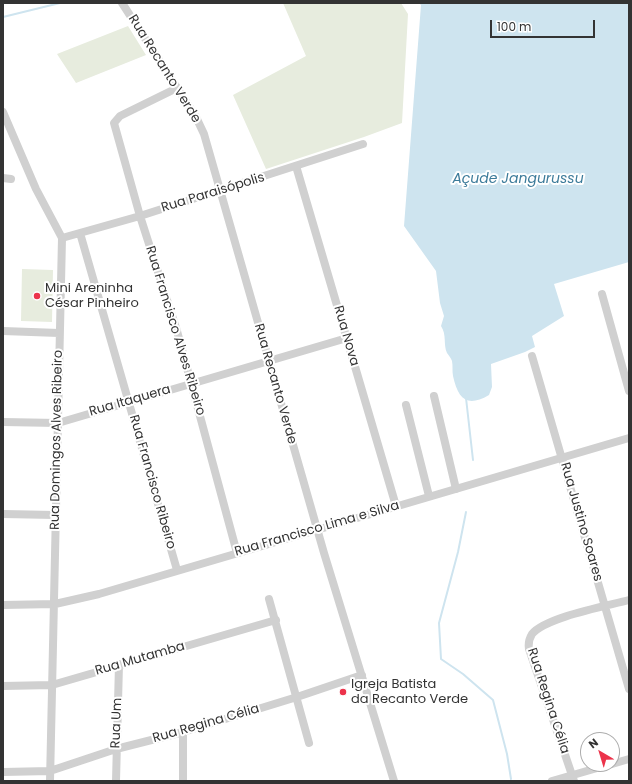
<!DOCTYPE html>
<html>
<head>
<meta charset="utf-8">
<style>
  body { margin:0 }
  #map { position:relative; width:632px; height:784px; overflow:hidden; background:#fff; font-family:Poppins,sans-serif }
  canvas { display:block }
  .frame { position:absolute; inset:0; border:4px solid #333; pointer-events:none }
  .north { position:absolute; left:580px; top:732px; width:40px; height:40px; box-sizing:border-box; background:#fff; border:1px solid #adadad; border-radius:50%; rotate:322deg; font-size:11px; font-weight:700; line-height:16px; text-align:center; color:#333 }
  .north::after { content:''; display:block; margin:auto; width:14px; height:18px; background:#ec334b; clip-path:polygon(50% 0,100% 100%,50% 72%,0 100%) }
  .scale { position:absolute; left:490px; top:20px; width:105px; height:18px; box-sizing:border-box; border:2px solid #333; border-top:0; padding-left:5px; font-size:12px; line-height:14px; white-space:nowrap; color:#333; -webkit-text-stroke:3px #fff; paint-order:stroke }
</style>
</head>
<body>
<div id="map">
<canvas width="632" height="784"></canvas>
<div class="frame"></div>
<div class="north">N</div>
<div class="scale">100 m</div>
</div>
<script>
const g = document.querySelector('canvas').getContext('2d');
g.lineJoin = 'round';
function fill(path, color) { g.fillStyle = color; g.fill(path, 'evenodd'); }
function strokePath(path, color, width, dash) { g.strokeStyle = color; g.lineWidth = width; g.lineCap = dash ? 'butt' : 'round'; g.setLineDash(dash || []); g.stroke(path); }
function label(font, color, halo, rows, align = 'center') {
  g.font = font + ' Poppins,sans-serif'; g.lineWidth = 4; g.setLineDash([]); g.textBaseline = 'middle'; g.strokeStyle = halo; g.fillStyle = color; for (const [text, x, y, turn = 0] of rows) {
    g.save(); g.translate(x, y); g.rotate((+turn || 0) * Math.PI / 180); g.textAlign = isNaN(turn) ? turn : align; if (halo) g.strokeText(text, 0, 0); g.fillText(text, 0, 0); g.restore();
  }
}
fill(new Path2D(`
  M283,3H401L408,14L402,123L364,137L266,169L233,95L306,56Z
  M128,26L146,55L76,83L57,54Z
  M22,269L53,270L52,322L21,321Z`), '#e7ecde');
fill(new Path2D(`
  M419,3H629V262L554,284L564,316L532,336L535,347L525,352L491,364L492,387L489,395C467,408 458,399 453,376C452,371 453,366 452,361C451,358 449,356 447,353C443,344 447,335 441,326L444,316L440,303L436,271L404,226L421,5Z`), '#cee4ef');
strokePath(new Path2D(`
  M3,17L60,3
  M466,398L473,460
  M466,512L458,552L439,623L441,659L463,674L493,700L507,754L511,779`), '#cee4ef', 2);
strokePath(new Path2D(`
  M122,3L196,117L204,134L324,553L394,781
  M177,88L120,116L114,123L140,216L177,331L237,553
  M3,112L36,189L62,238L50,781
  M296,166L396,506
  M3,178L11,179
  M80,233L177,570
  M62,238L140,216L363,144
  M602,294L629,391
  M3,331L59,333
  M532,356L629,689
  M434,396L456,489
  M406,405L429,496
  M3,422L58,423L347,338
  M3,514L55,515
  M269,599L309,743
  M3,605L55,604L99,594L629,438
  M3,686L52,685L276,620
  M183,732V781
  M612,764L629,759
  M3,772L50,771L116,749L183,732L297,697L362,675
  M116,781L119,664
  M552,781L611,764
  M574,781L529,649C528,643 529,639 532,634C546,617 607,606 629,600`), '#d0d0d0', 8);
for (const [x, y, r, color] of [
  [37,296,4,"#ec334b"],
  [343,692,4,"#ec334b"]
]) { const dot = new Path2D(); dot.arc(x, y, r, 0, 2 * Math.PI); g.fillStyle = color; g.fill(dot); strokePath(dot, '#fff', 1.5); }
label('13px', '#333', '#fff', [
  ["Rua Recanto Verde",164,69,58],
  ["Rua Paraisópolis",213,193,-17],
  ["Rua Francisco Alves Ribeiro",175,331,73],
  ["Rua Nova",346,336,74],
  ["Rua Recanto Verde",275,384,74],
  ["Rua Itaquera",130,401,-16],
  ["Rua Domingos Alves Ribeiro",57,440,-89],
  ["Rua Francisco Ribeiro",152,482,74],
  ["Rua Justino Soares",581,522,74],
  ["Rua Francisco Lima e Silva",317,529,-16],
  ["Rua Mutamba",140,659,-16],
  ["Rua Regina Célia",548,701,72],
  ["Rua Um",117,723,-88],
  ["Rua Regina Célia",206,724,-16]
]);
label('13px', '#333', '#fff', [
  ["Mini Areninha",45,289],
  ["César Pinheiro",45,304],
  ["Igreja Batista",351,685],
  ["da Recanto Verde",351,700]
], 'left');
label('italic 14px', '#3c7b9a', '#fff', [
  ["Açude Jangurussu",518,179]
]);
</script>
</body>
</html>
